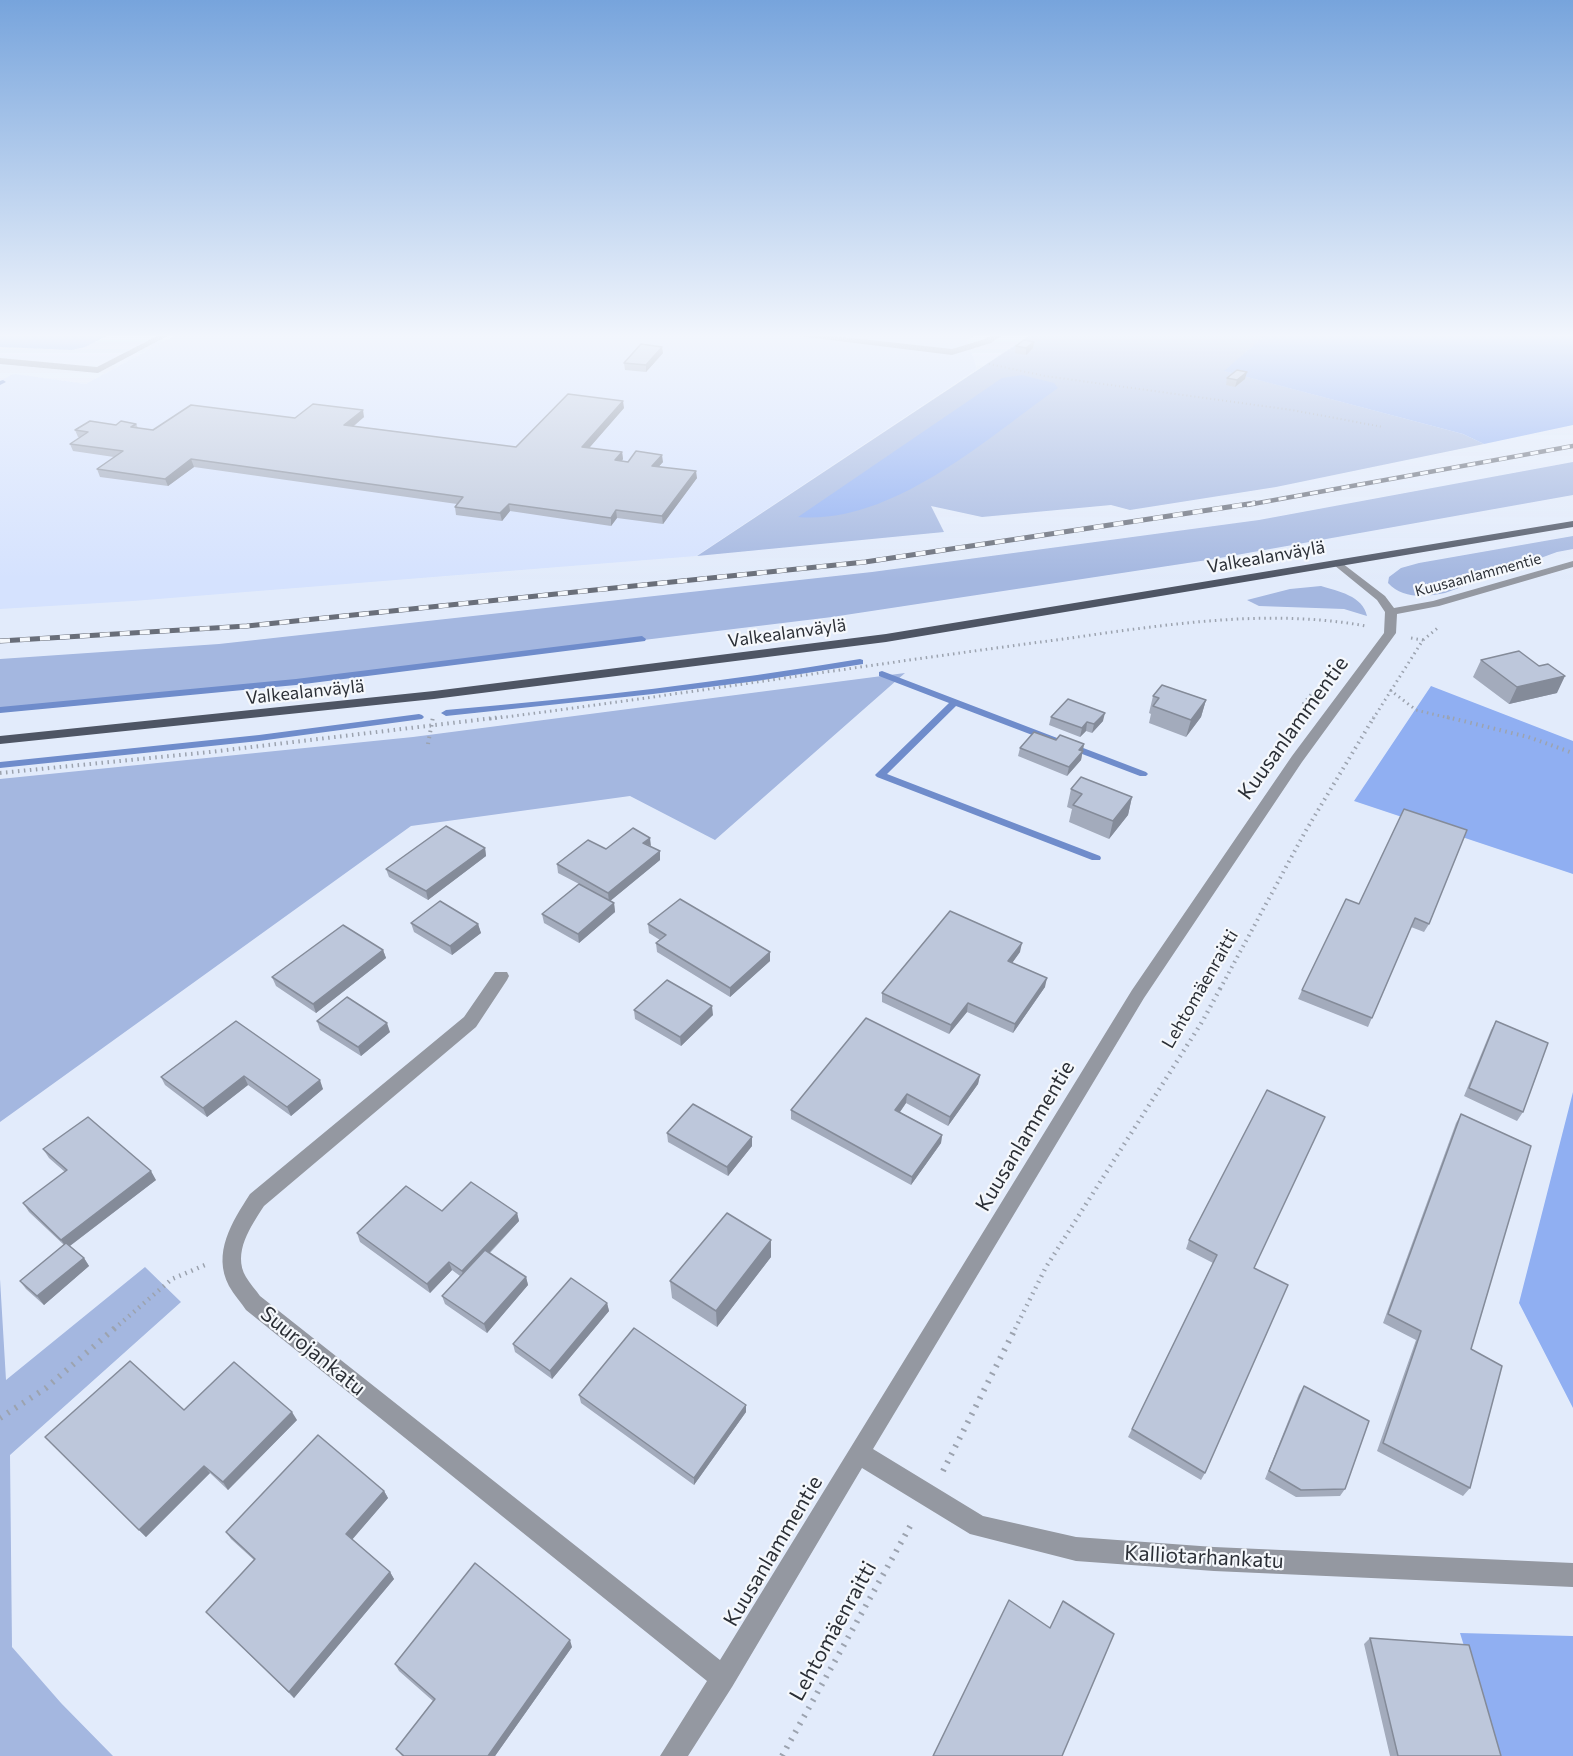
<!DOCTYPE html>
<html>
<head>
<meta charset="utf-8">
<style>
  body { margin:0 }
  canvas { display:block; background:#e2ebfb }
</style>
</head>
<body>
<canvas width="1573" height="1756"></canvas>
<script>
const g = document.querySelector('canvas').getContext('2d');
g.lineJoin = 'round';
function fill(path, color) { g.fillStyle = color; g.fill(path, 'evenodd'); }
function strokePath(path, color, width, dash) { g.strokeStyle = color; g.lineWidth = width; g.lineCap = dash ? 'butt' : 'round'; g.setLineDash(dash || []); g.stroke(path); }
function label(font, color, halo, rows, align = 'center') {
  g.font = font + ' Commissioner,sans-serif'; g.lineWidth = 4.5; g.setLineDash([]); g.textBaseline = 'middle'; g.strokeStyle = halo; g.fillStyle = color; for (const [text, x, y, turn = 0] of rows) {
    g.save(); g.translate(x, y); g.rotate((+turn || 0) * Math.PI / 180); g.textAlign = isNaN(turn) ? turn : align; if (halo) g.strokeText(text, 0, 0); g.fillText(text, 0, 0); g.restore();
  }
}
fill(new Path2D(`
  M178,334H977L967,340L977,369L696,556L133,601L0,609V381L14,374L86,384Z`), '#d5e2fe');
fill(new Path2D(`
  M1032,334H1253L1263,337L1225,371L1463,434L1484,444L1276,487L1130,510L1111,505L982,517L931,506L944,532L697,556Z
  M1573,462V495L1214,559L832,617L447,664L0,712V659L219,644L872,572L1259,520Z
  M1573,536V549L1557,552L1445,593C1426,597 1402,599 1388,583L1389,577L1401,568L1419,563Z
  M1321,586C1338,591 1363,596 1367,616L1344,609L1259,606L1247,600L1290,589Z
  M905,673L715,840L630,796L411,826L0,1122V779L413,737Z
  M145,1267L181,1302L10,1455L12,1647L61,1703L113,1756H0V1279L6,1380Z`), '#a4b7e0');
fill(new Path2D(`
  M0,334H110L85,347L72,350L0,347Z
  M1253,334H1573V425L1484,444L1463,434L1224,371L1263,337Z
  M1022,375L1054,383L1058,388C986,439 892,525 798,517L1002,378Z
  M1431,686L1573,741V874L1354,801Z
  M1573,1092V1408L1519,1303Z
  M1460,1633L1573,1636V1756H1498Z`), '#90aff2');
fill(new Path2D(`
  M0,381L3,380L6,382L0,385Z
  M642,636L646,639L645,641L296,685L0,713V707L296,679Z
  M860,659L863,660V664L757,681L653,694L446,716L441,713L446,710C585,698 723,682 860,659Z
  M882,671L1146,772L1148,774L1146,776H1140L956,706L887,774L1100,856L1101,858L1100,860H1092L877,777L875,775L877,773L949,703L879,676V672Z
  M419,714L422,715L424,717L422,719L259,741L0,768V762L259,735Z`), '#6f8ccb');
strokePath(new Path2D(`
  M989,364L1045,376L1292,410L1383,427`), '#9ca3af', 2, [1, 3]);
strokePath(new Path2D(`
  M1411,638L1423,640
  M1390,690L1416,710L1453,719
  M1303,704L1312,693
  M490,719C671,696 852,667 1033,643C1142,629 1257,606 1366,626
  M1373,719L1423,640L1440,626`), '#9ca3af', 3, [1.5, 4]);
strokePath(new Path2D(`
  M1447,717L1528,737L1573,753
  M428,744L433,717
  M0,773L210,752L502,717
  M1220,989L1305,832L1374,717`), '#9ca3af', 4, [1.5, 4.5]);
strokePath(new Path2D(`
  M114,1329L172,1279L205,1265
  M1015,1329L1046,1267L1202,1022L1221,987`), '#9ca3af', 4.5, [1.5, 5]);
strokePath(new Path2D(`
  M0,1418L46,1388L116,1327
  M943,1471L1016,1327
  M782,1756L913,1521`), '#9ca3af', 6, [2, 7]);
fill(new Path2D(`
  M161,334H171L98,373L0,364V358L97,367Z
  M794,334H816L952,349L985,339L995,334H1004L991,343L952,355L798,336Z
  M1338,560L1385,596L1394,608L1433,601L1573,561V567L1439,606L1397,614L1396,633L1302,762L1144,998L873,1449L983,1516L1076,1537L1214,1547L1573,1563V1587L1214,1571L1076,1561L970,1534L862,1468L732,1687L688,1756H660L707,1681L246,1310C241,1302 234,1295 229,1286C212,1253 232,1222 250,1194L464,1017L495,972H507L509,976L507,980L476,1027L264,1206C251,1226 232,1253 246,1277C250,1284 256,1290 260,1296L720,1660L1132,990L1292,756L1384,633L1385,612L1377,600L1334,565L1332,563Z`), '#9498a1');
fill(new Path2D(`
  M1573,521V527L886,642L434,699L0,744V736L434,691L886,634Z`), '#4e5564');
const railFar1 = new Path2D(`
  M1247,505L1573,446`);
const rail = new Path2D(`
  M0,641L247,626L865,562L1255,503`);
strokePath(railFar1, '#696e79', 4.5);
strokePath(rail, '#696e79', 5);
strokePath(railFar1, '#f5f8fc', 3, [8]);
strokePath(rail, '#f5f8fc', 4, [10]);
fill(new Path2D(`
  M1016,346L1033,348L1026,355L1015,353Z
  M663,353L646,372L625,370L624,363Z
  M1227,378L1245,379L1235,387L1226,385Z
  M624,408L589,448L622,452L623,459L622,461L663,462L659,466L697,478L663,524L617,518L611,526L510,511L502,521L456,515L455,507L457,504L194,467L168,486L100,477L97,469L114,457L73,451L70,444L80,438L78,437L75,430L136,424L138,428L153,430L295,418L364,417L354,426L516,447Z
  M1481,660L1557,693L1509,704L1473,677Z
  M1153,696L1206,700L1201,717L1186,737L1149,723L1151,714L1149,713Z
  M1051,717L1103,721L1092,733L1086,731L1080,737L1049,725Z
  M1056,740L1084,744L1081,760L1067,776L1018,756L1020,748Z
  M1071,789L1132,797L1128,815L1109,839L1069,822L1072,809L1067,807Z
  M1404,809L1429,924L1424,932L1411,927L1368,1027L1298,999L1302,990L1359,904Z
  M651,847L660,860L610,901L614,903L615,912L579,943L544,923L542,914L579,884L558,873L557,864L606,849Z
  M485,848L486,856L428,900L389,877L386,869Z
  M411,923L478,924L481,933L452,955L414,932Z
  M648,924L770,961L730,997L657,952L656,943L660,940L649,933Z
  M383,950L386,958L316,1013L276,986L272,977Z
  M1020,952L1012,963L1045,987L1013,1033L967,1012L949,1034L882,1002V993Z
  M634,1010L713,1015L681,1046L635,1019Z
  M236,1021L323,1089L291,1116L248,1085L207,1117L165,1085L161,1077Z
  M317,1021L390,1032L361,1056L320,1030Z
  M1496,1021L1523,1112L1517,1121L1464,1096L1491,1030Z
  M980,1075L978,1084L948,1126L906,1103L900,1112L942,1135L941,1143L911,1185L791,1119V1110Z
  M1461,1114L1471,1349L1470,1488L1463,1496L1377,1451L1416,1340L1383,1323L1456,1123Z
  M667,1133L752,1146L728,1176L668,1142Z
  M43,1149L156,1180L70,1246L84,1258L89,1266L44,1305L26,1289L20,1281L64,1245L29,1212L23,1203L65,1172L49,1158Z
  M442,1211L517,1213L519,1221L490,1253L526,1277L528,1285L487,1333L445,1304L442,1296L460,1276L452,1270L430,1293L360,1242L357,1233Z
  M771,1240V1257L717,1327L672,1298L670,1281Z
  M1189,1240L1254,1268L1205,1473L1201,1480L1128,1437L1213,1263L1186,1249Z
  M607,1303L609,1311L552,1379L515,1352L513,1344Z
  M1304,1386L1345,1489L1340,1496L1296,1497L1265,1479L1299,1394Z
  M579,1395L746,1412L694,1485L581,1403Z
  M184,1410L297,1420L228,1490L210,1473L146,1537L45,1437Z
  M384,1491L388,1498L352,1539L390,1572L394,1579L294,1698L206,1612L254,1560L231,1539L226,1532Z
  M1370,1638L1501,1756H1390L1364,1644Z
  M572,1647L495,1756H402L396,1749L433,1701L399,1671L395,1664Z`), '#a3abbc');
fill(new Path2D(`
  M1034,342L1033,348L1026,355V348Z
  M662,347L663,353L646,372V365Z
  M1247,372L1245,379L1235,387L1237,380Z
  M623,401L624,408L583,455L582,447Z
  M363,410L364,417L346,432L344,425Z
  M622,452L623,459L616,467L615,460Z
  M662,455L663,462L653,473L652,466Z
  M191,459L194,467L168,486L165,479Z
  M696,471L697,478L663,524L662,516Z
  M509,504L510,511L502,521L500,513Z
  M616,510L617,518L611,526V518Z
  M1565,676L1557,693L1509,704L1517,687Z
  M1206,700L1201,717L1186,737L1191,720Z
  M1105,713L1103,721L1092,733L1094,724Z
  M1087,722L1086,731L1080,737L1082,728Z
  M1084,744L1081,760L1067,776L1069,767L1079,750Z
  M1132,797L1128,815L1109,839L1113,821Z
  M650,838L651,846L643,843Z
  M485,848L486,856L428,900L426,891Z
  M660,851V860L609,902L608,893Z
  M614,903L615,912L579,943L578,934Z
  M478,924L481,933L452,955L450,946Z
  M1022,943L1020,952L1007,970L1008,961Z
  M383,950L386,958L316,1013L313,1004Z
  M770,952V961L730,997V988Z
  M1047,978L1045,987L1013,1033L1015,1024Z
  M968,1003L967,1012L949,1034L951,1025Z
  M712,1006L713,1015L681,1046L680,1037Z
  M387,1023L390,1032L361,1056L358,1047Z
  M980,1075L978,1084L948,1126L950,1117Z
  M244,1076L248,1085L207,1117L203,1108Z
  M320,1080L323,1089L291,1116L287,1107Z
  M907,1094L906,1103L895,1119V1110Z
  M942,1135L941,1143L911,1185L912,1177Z
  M752,1137V1146L728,1176L727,1167Z
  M151,1171L156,1180L67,1248L61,1240Z
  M517,1213L519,1221L464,1279L462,1271Z
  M771,1240V1257L717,1327L716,1311Z
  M84,1258L89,1266L44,1305L37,1296Z
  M449,1262L452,1270L430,1293L427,1284Z
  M526,1277L528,1285L487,1333L484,1324Z
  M607,1303L609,1311L552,1379L550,1371Z
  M746,1405V1412L694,1485V1478Z
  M292,1412L297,1420L228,1490L223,1482Z
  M204,1466L210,1473L146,1537L139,1530Z
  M384,1491L388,1498L351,1541L346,1534Z
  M390,1572L394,1579L294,1698L289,1692Z
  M570,1640L572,1647L495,1756H488Z`), '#848b99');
const building = new Path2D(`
  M1024,340L1034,342L1026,348L1016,346Z
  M641,344L662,347L646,365L624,363Z
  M1237,370L1247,372L1237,380L1227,378Z
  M568,394L623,401L582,447L622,452L615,460L628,462L636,451L662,455L652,466L696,471L662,516L616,510L611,518L509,504L500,513L455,507L463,497L191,459L165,479L97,469L123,451L70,444L88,432L75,430L90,421L116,425L121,421L136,424L131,427L153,430L191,405L295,418L313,404L363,410L344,425L516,447Z
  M1519,651L1539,666L1548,664L1565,676L1517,687L1481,660Z
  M1162,685L1206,700L1191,720L1153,706L1159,698L1153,696Z
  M1068,699L1105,713L1094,724L1087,722L1082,728L1051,717Z
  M1034,732L1056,740L1060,735L1084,744L1079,750L1083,751L1069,767L1020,748Z
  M1081,777L1132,797L1113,821L1073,805L1082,794L1071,789Z
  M1404,809L1467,830L1429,924L1415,918L1372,1018L1302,990L1346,899L1359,904Z
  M446,826L485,848L426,891L386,869Z
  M633,828L650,838L643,843L660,851L608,893L557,864L588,840L606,849Z
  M579,884L614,903L578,934L542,914Z
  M680,899L770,952L730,988L656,943L666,935L648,924Z
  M440,901L478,924L450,946L411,923Z
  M950,911L1022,943L1008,961L1047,978L1015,1024L968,1003L951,1025L882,993Z
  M343,925L383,950L313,1004L272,977Z
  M667,980L712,1006L680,1037L634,1010Z
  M347,997L387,1023L358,1047L317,1021Z
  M866,1018L980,1075L950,1117L907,1094L895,1110L942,1135L912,1177L791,1110Z
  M236,1021L320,1080L287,1107L244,1076L203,1108L161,1077Z
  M1496,1021L1548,1043L1523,1112L1469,1088Z
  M1267,1090L1325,1117L1254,1268L1288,1285L1205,1473L1132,1429L1217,1255L1189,1240Z
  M693,1104L752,1137L727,1167L667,1133Z
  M1461,1114L1531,1146L1471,1349L1502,1366L1470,1488L1383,1443L1421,1331L1388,1314Z
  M88,1117L151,1171L61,1240L23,1203L67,1170L43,1149Z
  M471,1182L517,1213L462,1271L449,1262L427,1284L357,1233L406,1186L442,1211Z
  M727,1213L771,1240L716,1311L670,1281Z
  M66,1243L84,1258L37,1296L20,1281Z
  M485,1250L526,1277L484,1324L442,1296Z
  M571,1278L607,1303L550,1371L513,1344Z
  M634,1328L746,1405L694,1478L579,1395Z
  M130,1361L184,1410L234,1362L292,1412L223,1482L204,1466L139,1530L45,1437Z
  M1304,1386L1369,1421L1345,1489L1301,1490L1269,1471Z
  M318,1435L384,1491L346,1534L390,1572L289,1692L206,1612L255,1559L226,1532Z
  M475,1563L570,1640L488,1756H404L396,1749L435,1699L395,1664Z
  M1009,1600L1050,1628L1063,1601L1114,1634L1062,1756H933Z
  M1370,1638L1469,1645L1501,1756H1398Z`);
fill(building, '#bdc7db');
strokePath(building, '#848b99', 1.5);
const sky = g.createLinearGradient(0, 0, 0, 579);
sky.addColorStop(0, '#77a4dc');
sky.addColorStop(0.58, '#f2f6fd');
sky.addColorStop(1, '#f2f6fd00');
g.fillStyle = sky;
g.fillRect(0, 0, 1573, 579);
label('15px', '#2b2f36', '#f5f8fc', [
  ["Kuusaanlammentie",1478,575,-15]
]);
label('18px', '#2b2f36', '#f5f8fc', [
  ["Valkealanväylä",1266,557,-10],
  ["Valkealanväylä",787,633,-8],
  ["Valkealanväylä",305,692,-6],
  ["Lehtomäenraitti",1200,989,-60]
]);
label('21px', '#2b2f36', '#f5f8fc', [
  ["Kuusanlammentie",1293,728,-54],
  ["Kuusanlammentie",1025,1136,-59],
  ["Suurojankatu",313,1351,39],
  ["Kuusanlammentie",773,1551,-59],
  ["Kalliotarhankatu",1204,1557,3],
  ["Lehtomäenraitti",833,1631,-61]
]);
</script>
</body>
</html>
